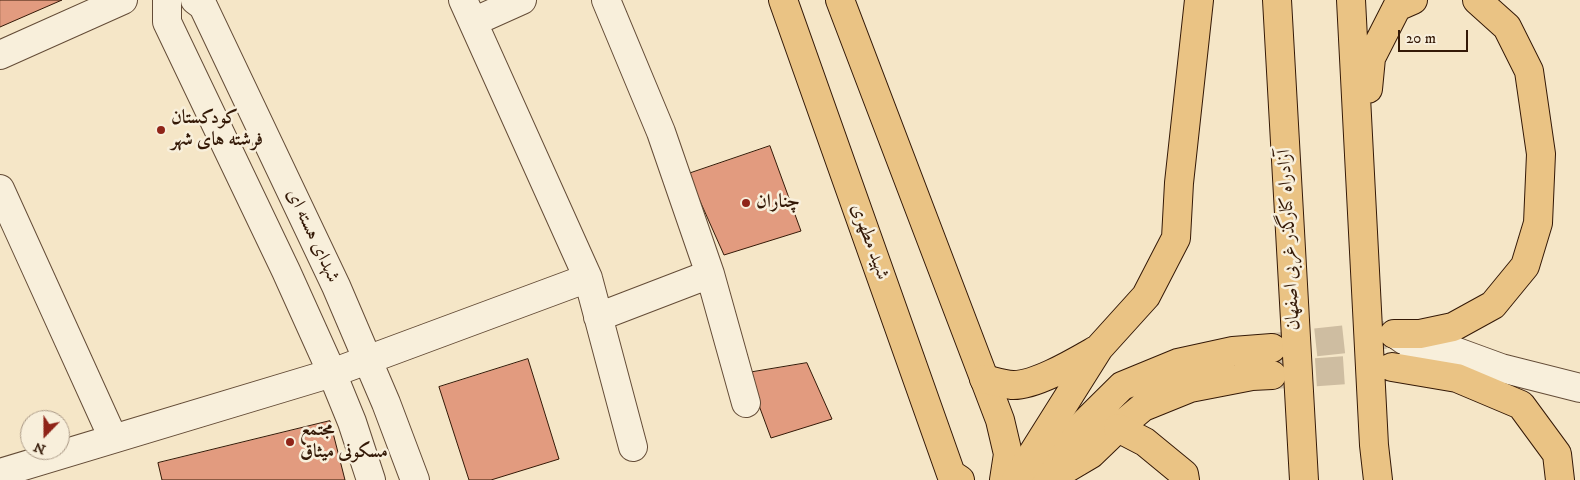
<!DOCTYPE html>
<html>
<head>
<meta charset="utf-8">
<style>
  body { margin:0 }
  #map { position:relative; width:1580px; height:480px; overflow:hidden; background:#f5e6c7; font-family:"IM FELL DW Pica",serif }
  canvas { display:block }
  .north { position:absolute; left:20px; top:410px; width:50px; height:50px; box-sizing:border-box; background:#f8efdb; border:1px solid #aa9986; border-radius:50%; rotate:202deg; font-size:14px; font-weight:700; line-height:20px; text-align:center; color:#341907 }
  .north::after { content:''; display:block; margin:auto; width:18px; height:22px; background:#8f2418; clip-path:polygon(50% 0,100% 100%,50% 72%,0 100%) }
  .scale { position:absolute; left:1398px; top:30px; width:70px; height:22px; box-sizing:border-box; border:2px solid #341907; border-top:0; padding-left:6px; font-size:15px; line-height:18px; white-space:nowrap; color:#341907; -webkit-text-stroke:4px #f8efdb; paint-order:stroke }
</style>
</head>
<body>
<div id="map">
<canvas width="1580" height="480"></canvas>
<div class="north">N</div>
<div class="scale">20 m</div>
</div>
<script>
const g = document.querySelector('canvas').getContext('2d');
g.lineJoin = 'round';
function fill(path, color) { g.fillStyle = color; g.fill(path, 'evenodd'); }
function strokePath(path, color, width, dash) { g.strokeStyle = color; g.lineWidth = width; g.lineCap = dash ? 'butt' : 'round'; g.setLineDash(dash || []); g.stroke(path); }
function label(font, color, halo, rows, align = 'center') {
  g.font = font + ' "IM FELL DW Pica",Amiri,serif'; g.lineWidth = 5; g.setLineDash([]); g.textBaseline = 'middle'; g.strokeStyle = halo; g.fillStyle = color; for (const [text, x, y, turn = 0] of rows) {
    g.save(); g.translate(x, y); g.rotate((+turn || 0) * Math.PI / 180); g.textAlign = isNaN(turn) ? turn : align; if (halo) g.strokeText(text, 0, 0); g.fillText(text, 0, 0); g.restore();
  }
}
const building = new Path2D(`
  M0,0H62L0,27Z
  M770,146L801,231L724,255L688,174Z
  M528,359L559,459L491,480H469L439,387Z
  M807,363L832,419L771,438L747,373Z
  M330,421L345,480H162L158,463Z`);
fill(building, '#e29b7f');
strokePath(building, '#341907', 1);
strokePath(new Path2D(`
  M1274,347L1393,334
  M1274,375L1392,367`), '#cebda1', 28, [28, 14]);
const minor = new Path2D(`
  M167,0V22L286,271L332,373L352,422L371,480
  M195,0L203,6L336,286L386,403L415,480
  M463,0L588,278L633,447
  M606,0L661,132L710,274L746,403
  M473,22L522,0
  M0,55L123,0
  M0,189L113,438
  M598,317L710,274
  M1397,335L1404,340L1449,349L1501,368L1431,361L1408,365
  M1501,368L1580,388
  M0,473L332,373L588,278`);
const major = new Path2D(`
  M783,0L951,474L960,480
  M840,0L1000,420L1008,454L1004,480
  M1027,480L1122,386L1178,363L1233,351L1272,348
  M1047,480L1091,454L1118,428L1143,407L1190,388L1252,376L1272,375`);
const highway = new Path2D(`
  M1277,0L1304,480
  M1351,0L1374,445L1378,480
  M1368,89L1371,58L1397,7L1413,0
  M1394,334H1420L1453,327L1493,305L1525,266L1538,223L1541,154L1529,71L1507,27L1477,0
  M1392,367L1457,378L1521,405L1557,454L1560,480
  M984,379C993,381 1003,384 1012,385C1035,386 1075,362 1096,350
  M1118,428L1145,442L1184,474L1185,480
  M1016,480L1099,348L1146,296L1176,238L1179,183L1199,0`);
strokePath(minor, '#644c37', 30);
strokePath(major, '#341907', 30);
strokePath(highway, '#341907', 30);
strokePath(minor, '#f8efdb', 28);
strokePath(major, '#eac384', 28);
strokePath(highway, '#eac384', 28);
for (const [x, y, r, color] of [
  [161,130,5,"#8f2418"],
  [746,203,5,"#8f2418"],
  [290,442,5,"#8f2418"]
]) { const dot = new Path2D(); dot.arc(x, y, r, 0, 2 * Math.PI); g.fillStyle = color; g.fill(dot); strokePath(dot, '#f8efdb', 2); }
label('bold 19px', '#341907', '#f8efdb', [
  ["کودکستان",171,119],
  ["فرشته های شهر",171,141],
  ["چناران",756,203],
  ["مجتمع",300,431],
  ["مسکونی میثاق",300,453]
], 'left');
label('19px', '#341907', '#f8efdb', [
  ["شهدای هسته ای",312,236,65],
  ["آزادراه کنارگذر غربی اصفهان",1290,240,-93],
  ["شهید مطهری",869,242,70]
]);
</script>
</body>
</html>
